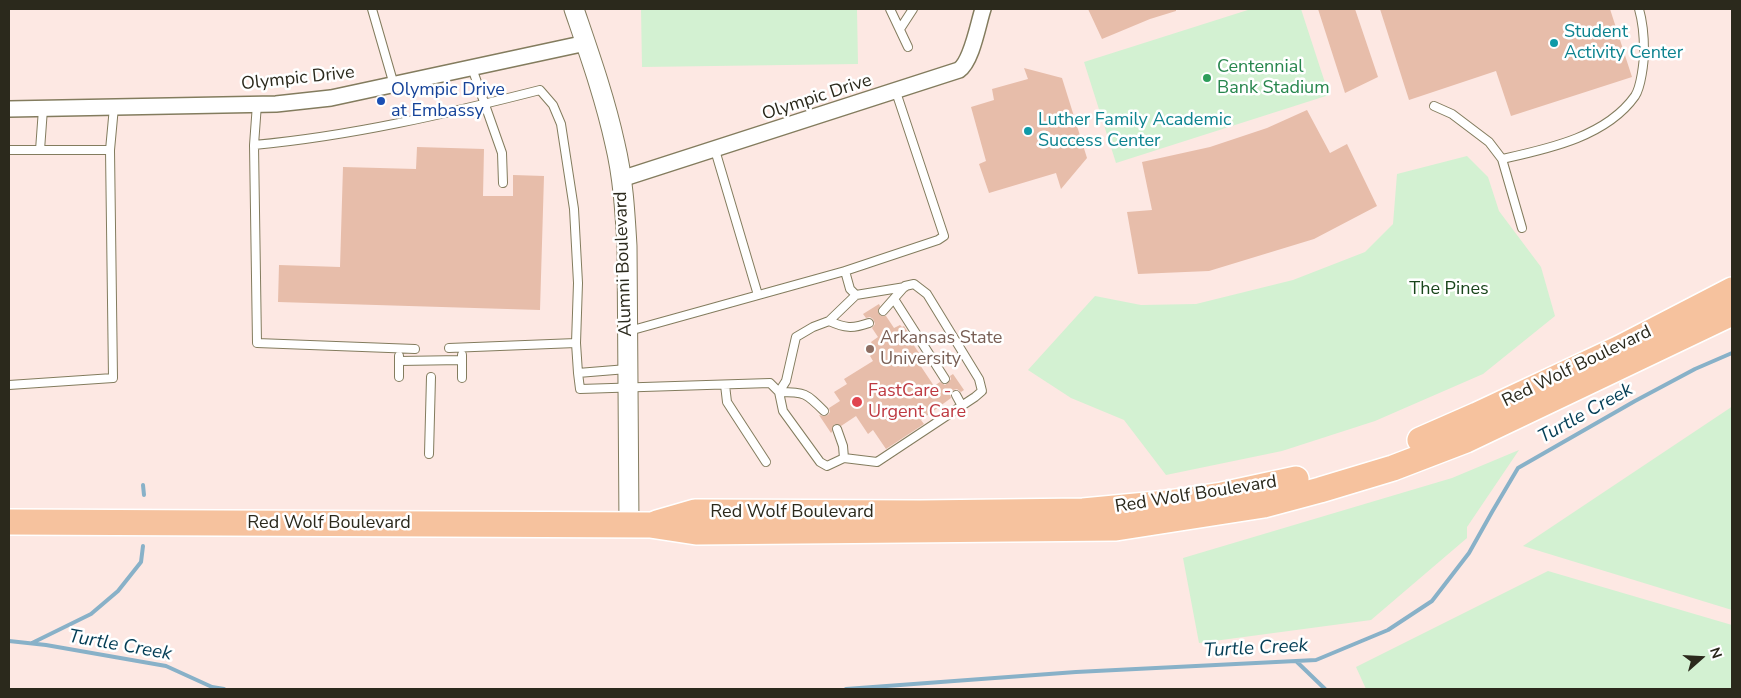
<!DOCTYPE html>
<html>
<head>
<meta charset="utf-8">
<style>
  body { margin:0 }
  #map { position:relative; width:1741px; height:698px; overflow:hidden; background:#fef8dd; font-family:"Nunito Sans",sans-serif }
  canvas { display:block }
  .frame { position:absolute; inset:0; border:10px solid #2b291c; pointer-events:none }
  .north { position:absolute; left:1676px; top:633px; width:50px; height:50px; -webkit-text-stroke:4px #fff; paint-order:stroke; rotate:71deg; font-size:14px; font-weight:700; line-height:20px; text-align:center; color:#2b291c }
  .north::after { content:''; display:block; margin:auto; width:18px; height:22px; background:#2b291c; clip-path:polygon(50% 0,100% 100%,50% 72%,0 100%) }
</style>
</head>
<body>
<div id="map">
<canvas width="1741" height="698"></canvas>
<div class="frame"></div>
<div class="north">N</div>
</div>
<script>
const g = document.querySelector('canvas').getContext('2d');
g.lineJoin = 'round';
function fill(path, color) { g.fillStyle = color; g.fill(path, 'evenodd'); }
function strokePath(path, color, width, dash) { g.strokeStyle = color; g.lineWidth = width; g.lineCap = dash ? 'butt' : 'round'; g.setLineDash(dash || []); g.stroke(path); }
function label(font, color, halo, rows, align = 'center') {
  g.font = font + ' "Nunito Sans",sans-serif'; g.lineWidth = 5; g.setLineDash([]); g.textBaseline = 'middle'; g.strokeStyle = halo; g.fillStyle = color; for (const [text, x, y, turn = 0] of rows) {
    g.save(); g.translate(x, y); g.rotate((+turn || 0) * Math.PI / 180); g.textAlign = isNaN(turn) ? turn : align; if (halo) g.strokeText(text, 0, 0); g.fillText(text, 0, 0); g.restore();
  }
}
fill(new Path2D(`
  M9,9H1732V689H9Z`), '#fde8e3');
fill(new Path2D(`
  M641,9H857L858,64L642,67Z
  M1251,9H1301L1329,95L1116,163L1084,62Z
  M1467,156L1488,177L1499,211L1541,267L1555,316L1483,374L1375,421L1282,451L1166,475L1124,420L1071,398L1028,370L1095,296L1141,305L1196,304L1293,280L1365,252L1393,224L1397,174Z
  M1732,406V610L1523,546L1730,408Z
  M1519,450L1467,527V538L1371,620L1199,643L1183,558L1452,478Z
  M1548,571L1732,625V689H1366L1356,667Z`), '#d3f1d2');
strokePath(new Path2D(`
  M143,485L144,495
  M9,641L46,645L166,666L212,687L224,689
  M32,643L91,614L118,591L141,562L143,546
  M1296,661L1325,689
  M846,689L1076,672L1316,660L1388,630L1432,601L1469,553L1492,512L1518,468L1635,401L1695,369L1732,353`), '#88b1c8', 4);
fill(new Path2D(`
  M1088,9H1176V11L1150,19L1102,39Z
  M1318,9H1355L1378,77L1345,93Z
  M1380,9H1610L1632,77L1511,116L1496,71L1409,100Z
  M1024,68L1062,78L1087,158L1061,189L1056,173L989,193L979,164L986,161L971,107L994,100L992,89L1028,79Z
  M1307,110L1330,153L1347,144L1377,206L1314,239L1209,271L1138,274L1127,212L1152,210L1142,162L1210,147L1267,128Z
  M417,147L484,149L483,196H513V175L544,176L540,310L278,302L279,265L340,267L343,167L416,169Z
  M879,304L880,306L878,313L881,316H886L894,328L900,325L902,327L904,326L911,337L909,338L925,362L920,365L934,386L940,382L945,385L948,383L951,379L950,376L953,374L964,390L961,392L957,389L953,390L950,394L951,398L921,420L924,424L886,449L873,430L868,434L856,416L841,426L835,424L832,428V432L831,433L819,415L823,416L828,415L830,412L829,408L840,401L834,392L847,384L844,379L873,361L870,356L873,354L868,347L872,344L871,342L878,337L872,328L875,324L873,319L870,317L866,318L863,314Z`), '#e7bdaa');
const service = new Path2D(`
  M372,9L394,85
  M890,9L908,47
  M900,29L913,9
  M472,68L502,153L503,183
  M1434,106L1452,114L1489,142L1502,159C1547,149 1606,137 1635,96C1641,87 1644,62 1644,51C1644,36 1643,23 1639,9
  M254,145L257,104
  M9,150H110
  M40,150L43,109
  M715,150L758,295
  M1502,159L1522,228
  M845,271L938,240L944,236L896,92
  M894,299L945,379
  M829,321L856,295
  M629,331L845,271L850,289L856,295L905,287
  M449,348L576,343
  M415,349L257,343L254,145C351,136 446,114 540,90L553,105L561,124L574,209L578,283L576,343L578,373L627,369
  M462,355V378
  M399,361L462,360
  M578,373L580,389L770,383L779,392C805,392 806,393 824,411
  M399,377V356
  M9,385L113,378L110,150L114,107
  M725,385L727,402L766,462
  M956,395L962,406
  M837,429L843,446L844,458L827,466L820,462L783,411L779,392L786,381L796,337L813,327L829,321C845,328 852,329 869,323
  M429,454L431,377
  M844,458L877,462L975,397L982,391L979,379L927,294L914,284L905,286L883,311`);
const minor = new Path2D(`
  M9,109L276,104L331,98L586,43
  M621,179L959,70C972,61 978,24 983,9`);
const tertiary = new Path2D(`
  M574,9C589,53 605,98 615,144C623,177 625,212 627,246L629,525`);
const trunk = new Path2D(`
  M1420,440L1477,415L1620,348L1732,290
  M9,522L650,525L696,532L1116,528L1264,505L1320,490L1393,468L1466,440L1732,313
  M657,523L695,512L920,513L1083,511L1168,503L1222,495L1296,479`);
strokePath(service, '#837c5e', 10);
strokePath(minor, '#837c5e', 18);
strokePath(tertiary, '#837c5e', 21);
strokePath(trunk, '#fff', 28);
strokePath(service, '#fff', 8);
strokePath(minor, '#fff', 15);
strokePath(tertiary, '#fff', 19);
strokePath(trunk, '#f6c29e', 25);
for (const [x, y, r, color] of [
  [1554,43,5,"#0f9aa8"],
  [1207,78,5,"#2e9e5b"],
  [381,101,5,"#1a4fb4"],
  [1028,131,5,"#0f9aa8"],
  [870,349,5,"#8d6e63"],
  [857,402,6,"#e0444e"]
]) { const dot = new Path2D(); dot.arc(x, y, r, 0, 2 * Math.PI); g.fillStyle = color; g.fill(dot); strokePath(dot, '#fff', 2); }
label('18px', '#0d838f', '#fff', [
  ["Student",1564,33],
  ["Activity Center",1564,54],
  ["Luther Family Academic",1038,121],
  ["Success Center",1038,142]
], 'left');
label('18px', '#27864d', '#fff', [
  ["Centennial",1217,68],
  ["Bank Stadium",1217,89]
], 'left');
label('18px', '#2b291c', '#fff', [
  ["Olympic Drive",298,79,-6],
  ["Olympic Drive",817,98,-18],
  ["Alumni Boulevard",624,264,-92],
  ["Red Wolf Boulevard",1577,367,-26],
  ["Red Wolf Boulevard",1196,495,-9],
  ["Red Wolf Boulevard",792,513],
  ["Red Wolf Boulevard",329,524]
]);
label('18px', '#164399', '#fff', [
  ["Olympic Drive",391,91],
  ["at Embassy",391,112]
], 'left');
label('18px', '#19451b', '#fff', [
  ["The Pines",1449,290]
]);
label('18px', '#785e54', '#fff', [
  ["Arkansas State",880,339],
  ["University",880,360]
], 'left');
label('18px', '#be3a42', '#fff', [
  ["FastCare -",868,392],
  ["Urgent Care",868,413]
], 'left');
label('italic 19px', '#043e56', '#fff', [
  ["Turtle Creek",1586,414,-29],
  ["Turtle Creek",120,646,10],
  ["Turtle Creek",1256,649,-3]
]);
</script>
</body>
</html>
